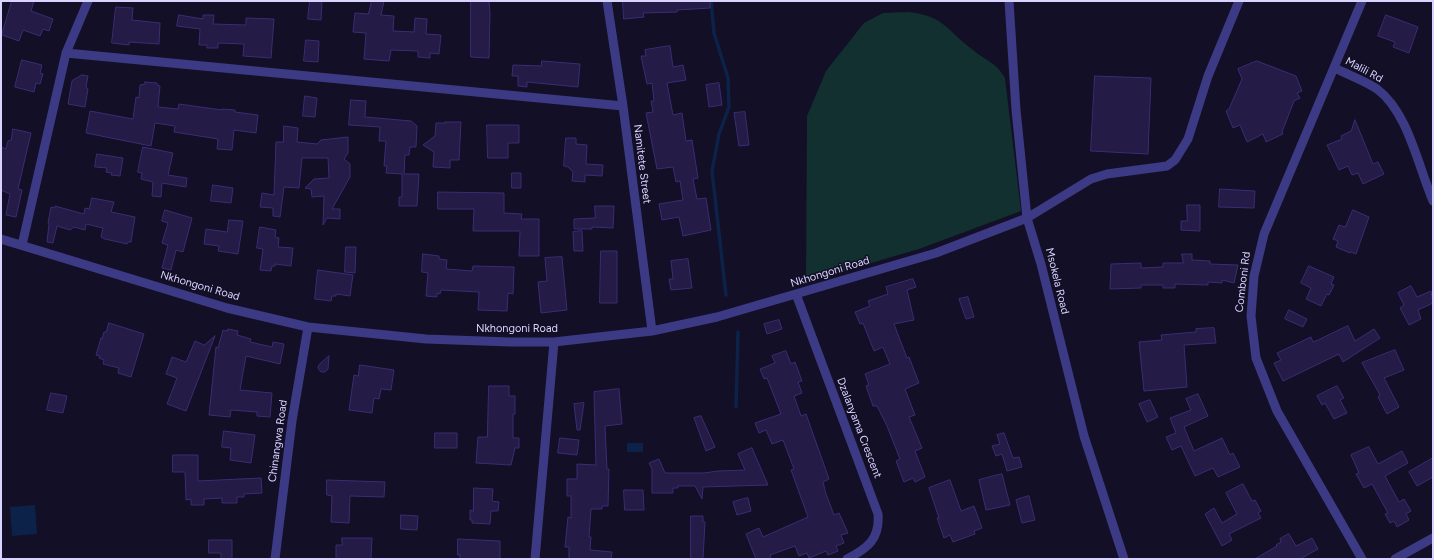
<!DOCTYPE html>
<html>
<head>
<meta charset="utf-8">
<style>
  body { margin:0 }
  #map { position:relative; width:1434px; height:560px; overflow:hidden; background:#130f26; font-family:Figtree,sans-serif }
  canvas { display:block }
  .frame { position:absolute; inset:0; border:2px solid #d9d4ff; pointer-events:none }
</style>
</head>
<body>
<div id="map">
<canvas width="1434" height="560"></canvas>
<div class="frame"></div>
</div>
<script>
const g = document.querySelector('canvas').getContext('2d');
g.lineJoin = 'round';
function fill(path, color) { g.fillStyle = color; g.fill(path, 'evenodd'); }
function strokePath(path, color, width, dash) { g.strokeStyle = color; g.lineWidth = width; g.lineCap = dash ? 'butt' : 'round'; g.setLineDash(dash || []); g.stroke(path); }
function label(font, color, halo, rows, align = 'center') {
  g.font = font + ' Figtree,sans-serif'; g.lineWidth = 3; g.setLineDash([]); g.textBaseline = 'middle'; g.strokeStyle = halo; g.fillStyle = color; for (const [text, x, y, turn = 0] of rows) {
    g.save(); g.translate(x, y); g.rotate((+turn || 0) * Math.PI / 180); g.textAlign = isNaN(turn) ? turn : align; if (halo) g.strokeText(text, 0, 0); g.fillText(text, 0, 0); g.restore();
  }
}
fill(new Path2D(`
  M908,12C945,16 946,30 973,50C986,61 996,62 1005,78L1021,211L919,249L806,282L807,116L826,71L864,23L883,13Z`), '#12302f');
fill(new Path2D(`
  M627,443H643V452H627Z
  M35,505L37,534L12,536L10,507Z`), '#0c2248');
strokePath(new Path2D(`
  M711,1L714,33L728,78L729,107L719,134L712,171L726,295
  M736,407L738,332`), '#0c2248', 3.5);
const building = new Path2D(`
  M12,1H34L31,11L53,19L49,31L43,29L40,36L23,30L19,41L2,35Z
  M310,1H322L321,20L308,19Z
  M372,1H384L381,15L394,16L393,31L414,32L415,18L427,19L426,34L441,35L439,54L430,53V58L418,57V51L391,50L389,61L364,59L366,33L353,32L355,13L368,14Z
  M471,1H489L490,13L489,58L471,57Z
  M623,1H710V8L677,10V12L643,13L644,17L624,19Z
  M116,7L133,8L132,20L160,23L159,44L129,42V45L112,43Z
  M179,15L203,19V15H214L213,24L246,25V18L274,19L271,58L243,56L244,44L218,43V48H207V45H199L200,29L177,26Z
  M1386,15L1418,27L1409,53L1393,47L1395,42L1378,36Z
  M306,40L319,41L318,62L304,61Z
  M670,46L673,67L683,65L686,80L667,83L673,115L682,113L686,141L692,140L698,178L693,179L697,199L706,198L711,230L683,236L679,217L662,220L659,204L683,200L680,181L676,182L673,167L657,169L646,113L653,112L651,101H654L652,83L647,84L641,56H646L645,50Z
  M22,60L42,65L40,73L43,74L40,84L36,83L34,92L15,87Z
  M542,61L580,64L578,87L527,82V87L518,86V76H512L513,65L541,66Z
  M1257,61L1296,76L1302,91L1297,93L1300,98L1294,101L1282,132L1283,134L1266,142L1263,134L1247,142L1240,125L1233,128L1226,111L1229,109L1242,79L1238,69Z
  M82,75L88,76L86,87L88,89L85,107L68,104L72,81Z
  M1095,76L1151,78L1148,154L1091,151Z
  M145,82L157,83V85L160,86L158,107L178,109L179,104L222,110V109L235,110V112L258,115L256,133L234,130L232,150L217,149L218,139L174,132L175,126L155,123L151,146L86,133L90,111L133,119L136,97L139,98L140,85L145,84Z
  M719,83L722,105L709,107L706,85Z
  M305,96L317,98L315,117L303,116Z
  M351,100L366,101L365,117L411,121L417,126L416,147H410L409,155H405L404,174H419L417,206H399V197H402V174L386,173L387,166H384L386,141H379L380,127L349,125Z
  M745,112L749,145L739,146L734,113Z
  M1355,120L1373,164L1378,162L1384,174L1363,184L1358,173L1352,175L1348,166L1339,170L1327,145L1342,139L1341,136L1351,131Z
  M445,122H461L459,160H450V168L433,167L434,152L423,145L435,136L436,123H445Z
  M487,125H519V143H508V158H488Z
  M284,126L298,128L297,142L317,144L321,140L348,137V153L344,159L350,164V177L332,209H340V219L327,218L323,225L324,196L312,197L311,189L305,188L314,179L329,178L328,158H302L299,188L284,187L280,217L273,216V208L260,207L262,193L274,195L276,142H283Z
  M13,129L31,133L18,189L22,190L16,217L6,215L10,194L1,190V147L6,149L8,141L11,140Z
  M566,138H576V144L587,145L586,164L603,165L602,176L585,175V182L572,181L573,172L568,167L564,166Z
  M143,147L173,153L168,175L187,178L186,187L162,183L161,197L152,196L153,182L141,179L142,173L138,172Z
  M97,154L123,158L120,176L111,175L112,173L106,172L107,168L95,167Z
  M512,173H521V188H512Z
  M213,185L233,188L231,203L211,201Z
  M1220,189L1255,191L1254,208L1219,207Z
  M438,192L504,193V213L522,214L521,219H539V256H519L520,231H473L474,209H438Z
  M92,198L114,202L111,212L135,217L131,242H128L127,244L105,239L101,237L103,228L86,224L85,230L74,227L70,230L57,226L53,243L47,242L49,224L48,223L51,207L55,208V206L84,214L85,208L89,209Z
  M1187,205H1200V231L1181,230V221H1187Z
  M595,206H614L613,228L592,227V229H574V219L595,218Z
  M165,210L192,218L183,252L176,250L171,270L162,268L168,245L162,243L168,223L162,221Z
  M1353,210L1369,217L1356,254L1351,252L1350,253L1336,247L1338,241L1333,239L1339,225L1345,227Z
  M229,220L243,221L238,254L218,251L219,246L204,244L206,229L227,232Z
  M260,227L276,230L275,237L279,238L278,247L293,248L291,266L275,264V266H272L271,271L260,270L263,249L257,248Z
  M582,231L583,251H574L573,232Z
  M346,247H356L355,273L345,272Z
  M601,251H617V303H600Z
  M423,254L439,256V259L447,260L446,269L472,271L473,266L514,267L513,294L508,293L507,311L478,310L479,292L441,290L440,294L437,293V297L426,296L428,273L422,272Z
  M1182,254H1192V260L1210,261V264L1238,265L1234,283L1222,280V283L1208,282V285L1175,284V288H1163V285H1141V288L1110,289L1111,264L1141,263V268L1163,267V263H1183Z
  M562,257L567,310L541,313L538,282L547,281L545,258Z
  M688,259L692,288L671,290L669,279H673L671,261Z
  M1309,266L1334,277L1331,284L1334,285L1329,295L1327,294L1321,306L1306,299L1311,288L1301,283Z
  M318,270L353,275L350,296L336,294V296H332L331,301L315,299Z
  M913,279L916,287L907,290L914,320L894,324L907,358L909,357L919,383L905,389L915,415L909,417L922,448L915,451L925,477L915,482L913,478L904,482L896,461L900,459L887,426L877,406H873L866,386L869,385L865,374L890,364L883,347L874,351L863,323L860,324L855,312L870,306L868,301L888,294L886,287Z
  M1411,286L1417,297L1431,291L1433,303L1418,310L1421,319L1409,325L1400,308L1404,305L1398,293Z
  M968,297L974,317L966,319L959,299Z
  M1289,310L1307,319L1303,327L1285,319Z
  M779,320L782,329L767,334L764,324Z
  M109,323L144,334L131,377L118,373L119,368L103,364L104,360L99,358L100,356L96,355L101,338L102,339L104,332H106Z
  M1348,326L1355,341L1374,329L1380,338L1343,362L1339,354L1283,381L1274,363L1281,360L1277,353L1311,337L1313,342L1318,340Z
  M1214,328L1216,343L1184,345L1187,387L1144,391L1139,342L1162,340L1161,335L1196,332V329Z
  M228,329L238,331L237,335L251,339L250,342L272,347L273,342L284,344L280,364L246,356L240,390L272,393L270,417L257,416V412L231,410L230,417L209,415L216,347L218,348L223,330L227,331Z
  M215,336L186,411L167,404L177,378L166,374L172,357L186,362L195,341L204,345Z
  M1395,350L1404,370L1384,378L1399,407L1387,414L1378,397L1380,395L1362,363Z
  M786,351L791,364L795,362L802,381L798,382L802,393L794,396L801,416L806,414L829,479L823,482L826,494L834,515L839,513L848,533L841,535L844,543L836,546L838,551L828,555L826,551L809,558L807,553L799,556L795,546L770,555L771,559H756L746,534L759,528L763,537L808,517L791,470L794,469L783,440L772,444L766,430L759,433L755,423L781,414L767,378L764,379L760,369L775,363L772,356Z
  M329,356L328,369L325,372H321L318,368L319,365Z
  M360,365L394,370L391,390L381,389L379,399L374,398L372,413L349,410L354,375L358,376Z
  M489,386H509V396H515V414H513V438H519V448H515L511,465L476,463L478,437H487Z
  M1337,386L1344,398L1340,400L1347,413L1334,419L1325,403L1322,405L1317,396Z
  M619,389L622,424L605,426L607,469H609L608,506H602V509H591L589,537H591L590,550L612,552L611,559H569V547H565L568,517L571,518V496H567V479H577V464L596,465L594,392Z
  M51,393L67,396L63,413L47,410Z
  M1198,394L1208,416L1184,427L1194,451L1222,438L1230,455L1233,453L1240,467L1218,477L1213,468L1195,476L1181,446L1172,450L1166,437L1176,433L1170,418L1191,410L1186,399Z
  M1150,400L1158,417L1147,422L1139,404Z
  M584,403L580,430H577L574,404Z
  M701,416L715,447L706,451L694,418Z
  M224,431L255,435L251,463L230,460L231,448L222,447Z
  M435,433H457V448H435Z
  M1004,433L1013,458L1019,457L1022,467L1007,471L1002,454L996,456L992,446L1000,444L997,435Z
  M560,438L579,440L577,455L558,453Z
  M1369,447L1378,464L1402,451L1408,463L1385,476L1399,502L1404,499L1411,511L1406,514L1409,520L1397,527L1394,521L1390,523L1385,514L1388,513L1372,484L1364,488L1356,474L1359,473L1351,455Z
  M752,448L768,485L703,487L702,499L695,486H678V488H673V493H652V469L649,463L659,459L665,473H704L718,471L745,470L738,454Z
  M173,455H198V481L261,478L262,493L244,494V497H237V503H222V498L204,499V505H191V499L186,500L185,472H173Z
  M1433,458V477L1417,486L1409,472Z
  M1002,474L1010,505L986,510L979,480Z
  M327,480L385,482L384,497L350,496L349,523L331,522L332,496L327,495Z
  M950,480L961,511L974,506L982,528L974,531L975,534L953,542L950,535L944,538L937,518H939L929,488Z
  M1243,484L1252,501L1255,500L1261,511L1258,513L1261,518L1229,534L1232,540L1222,546L1205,514L1214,508L1222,523L1237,514L1226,493Z
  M474,488L493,489L492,501L499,502L498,511H491L490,524L472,523V520H470V510L473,511Z
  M624,490H643L644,510H625Z
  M1029,496L1035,520L1022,523L1016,500Z
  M748,498L751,511L737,515L733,502Z
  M401,515L418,516L417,530L401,529Z
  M691,516H703V522H705L703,559H691Z
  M1289,534L1296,546L1312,538L1318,549L1300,559H1255L1277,546L1276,545L1281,542L1280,539Z
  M342,538H372L371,559H336V545H342Z
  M458,539L500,541V559H460V555H458Z
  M209,540H232V559H221V553H209Z`);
fill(building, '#241b47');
strokePath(building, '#3b2d73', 1);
strokePath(new Path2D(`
  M607,1L623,106L652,331
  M1009,1L1016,110L1027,218L1041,264L1084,436L1124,559
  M66,53L623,106
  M1335,68C1348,75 1364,80 1377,89C1408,112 1418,166 1433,201
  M1,239L227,308L308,327L426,339L510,342H554L652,331L717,317L936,253L1027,218L1091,179L1107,174L1167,166L1175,160L1188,139L1208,76L1239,1
  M22,245L66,53L88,1
  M796,294L878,514C880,539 868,548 847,559
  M275,559L292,421L308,327
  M535,559L554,342
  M1362,559L1277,411L1256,358L1251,316L1254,276L1264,234L1362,1
  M1395,559L1433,538`), '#3d3a85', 9);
label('11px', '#d9d4ff', '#130f26', [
  ["Malili Rd",1364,70,28],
  ["Namitete Street",642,164,83],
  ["Nkhongoni Road",830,272,-17],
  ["Msokela Road",1057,281,76],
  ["Comboni Rd",1243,282,-83],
  ["Nkhongoni Road",200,286,16],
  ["Nkhongoni Road",517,329],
  ["Dzalanyama Crescent",859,428,69],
  ["Chinangwa Road",278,441,-82]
]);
</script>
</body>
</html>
